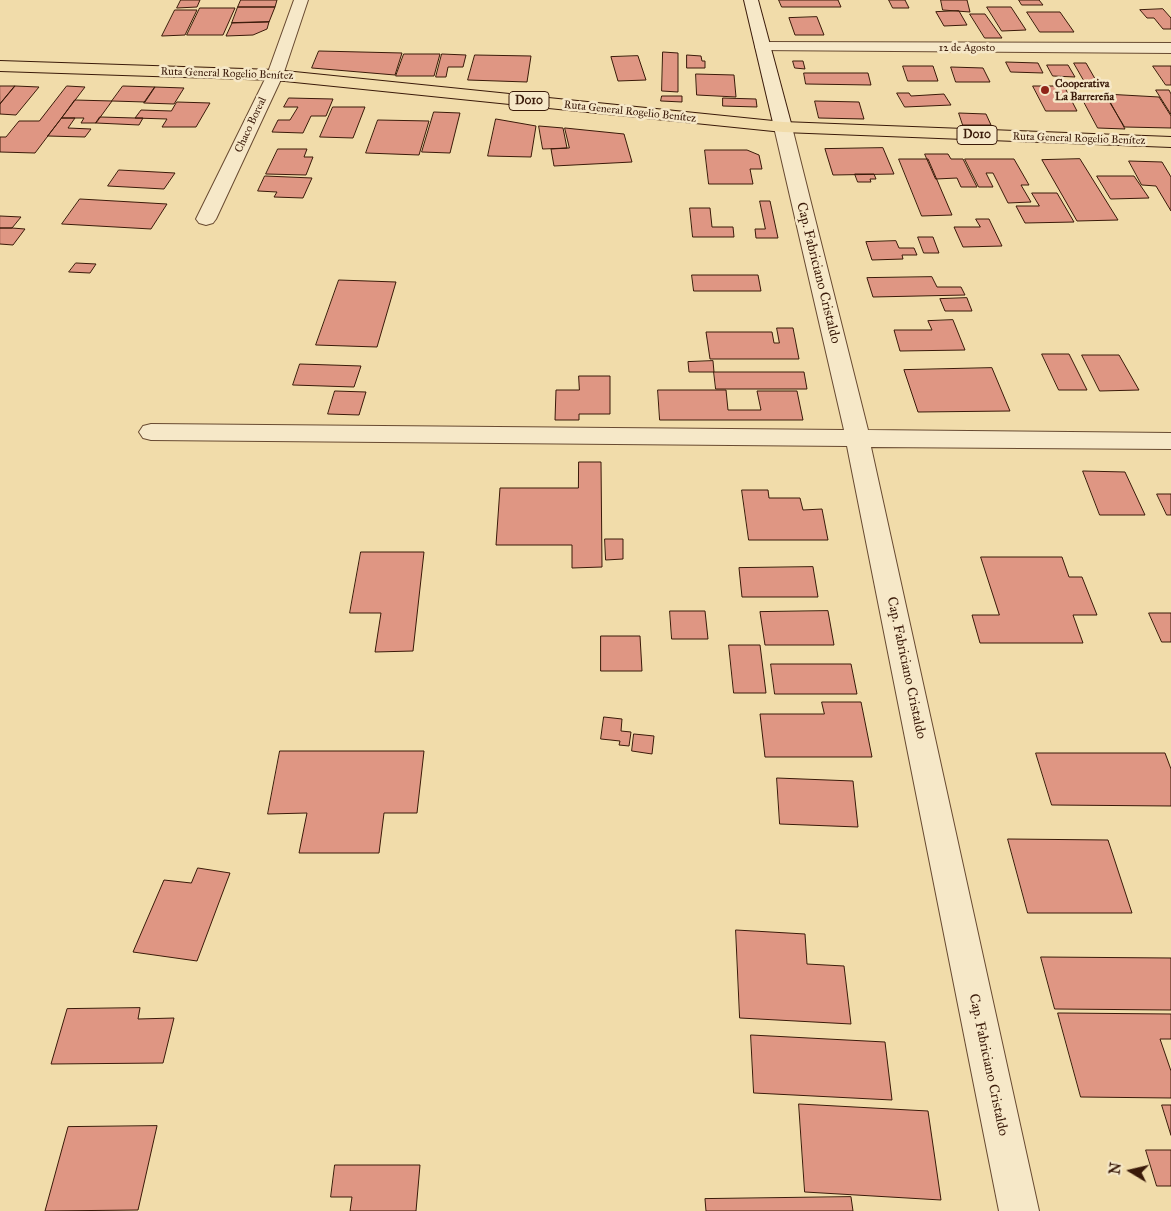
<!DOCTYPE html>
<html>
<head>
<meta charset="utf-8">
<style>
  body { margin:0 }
  #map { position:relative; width:1171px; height:1211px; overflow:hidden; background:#f1dcaa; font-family:"IM FELL Great Primer",serif }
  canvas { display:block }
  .north { position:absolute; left:1106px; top:1146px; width:50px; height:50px; -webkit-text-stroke:4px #f6e8c8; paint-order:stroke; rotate:279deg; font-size:14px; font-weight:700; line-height:20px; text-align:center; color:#3a1a09 }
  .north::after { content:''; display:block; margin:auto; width:18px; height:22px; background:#3a1a09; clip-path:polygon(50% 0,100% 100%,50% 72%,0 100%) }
</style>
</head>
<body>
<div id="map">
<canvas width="1171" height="1211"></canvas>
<div class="north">N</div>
</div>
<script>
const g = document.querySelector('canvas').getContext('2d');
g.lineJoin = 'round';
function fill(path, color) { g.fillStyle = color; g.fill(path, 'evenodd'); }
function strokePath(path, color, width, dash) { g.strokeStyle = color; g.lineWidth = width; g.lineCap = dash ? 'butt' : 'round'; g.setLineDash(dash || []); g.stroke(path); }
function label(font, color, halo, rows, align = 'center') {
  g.font = font + ' "IM FELL Great Primer",serif'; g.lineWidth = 5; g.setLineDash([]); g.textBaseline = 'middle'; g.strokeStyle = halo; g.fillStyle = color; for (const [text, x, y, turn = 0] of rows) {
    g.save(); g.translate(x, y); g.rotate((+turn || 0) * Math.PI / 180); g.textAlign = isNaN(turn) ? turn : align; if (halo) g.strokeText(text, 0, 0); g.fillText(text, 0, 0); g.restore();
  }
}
const building = new Path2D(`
  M181,0H200L197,7L177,8Z
  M241,0H277L275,7H238Z
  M779,0H838L841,7H782Z
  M889,0H905L909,8H893Z
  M941,0H967L970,12L943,10Z
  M1019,0H1039L1043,5H1022Z
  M238,7H275L269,22L232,23Z
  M987,7H1011L1026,30L1002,31Z
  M200,8H235L223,35H187Z
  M1163,9L1171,18V29H1163L1154,18H1147L1140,10Z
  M175,10H197L185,35L162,36Z
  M959,11L967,25L944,26L936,12Z
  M1027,12H1060L1074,32H1040Z
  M970,14H985L1002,38H985Z
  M817,17L824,35H795L789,18Z
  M269,22L267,29L253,35L226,36L232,23Z
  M319,51L402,53L395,75L312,68Z
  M663,52L678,53V92L662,91Z
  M404,54H440L434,76H396Z
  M442,54L466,55L463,67H448L446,77H436Z
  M475,55L531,56L527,82L468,80Z
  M687,55L701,56L702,61H705V68H687Z
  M638,56L646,80L618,81L611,57Z
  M793,61H803L805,69L795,68Z
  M1006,62L1038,63L1043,73L1011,72Z
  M1074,63H1086L1098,84H1086Z
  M1047,65H1068L1075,77L1053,76Z
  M903,66H933L938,81H908Z
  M1153,66H1171V85H1166Z
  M951,67L983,68L990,82H956Z
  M804,73H868L871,85L806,84Z
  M696,74L734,75L736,97L697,95Z
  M0,86H15L0,104Z
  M15,86L39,87L16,115L0,114V104Z
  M67,86L85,87L35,153L0,152V137H6L19,121H39Z
  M123,86L155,87L145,102L112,101Z
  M1033,86H1064L1077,111H1046Z
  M155,87L184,88L174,104L144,103Z
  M1156,90H1169L1171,94V114Z
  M897,93H909L911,96L944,94L951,105L905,107Z
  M1105,94L1159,97L1171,116V128L1125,127Z
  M662,96H682V102L661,101Z
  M289,98L333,99L326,116H311L303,133L272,132L278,120H290L298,107H284Z
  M723,98L756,99L757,107L723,106Z
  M75,100L112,101L96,123H81L84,118H62Z
  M1083,100H1109L1125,129L1098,128Z
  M815,101L859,102L864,119L819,118Z
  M177,102L210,103L196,127H162L167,119L135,118L141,110L171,111Z
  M333,107H365L353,138L320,137Z
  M434,112L460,113L450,153L422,152Z
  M959,113L986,114L991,125H963Z
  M100,117L135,118H143L139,125L96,123Z
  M62,118H75L68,128L91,129L85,137L48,136Z
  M496,119L536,126L531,157L488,156Z
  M378,120L429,121L419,155L366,153Z
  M539,126L563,128L567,148L543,149Z
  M565,128L624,134L632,162L554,166L551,149L569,148Z
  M883,148L894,174L833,175L825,149Z
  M278,149H307L304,157H313L306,175L266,174Z
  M705,150H747L759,155L762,169H750L753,184H709Z
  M925,154H948L951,159H963L977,187H961L957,178L936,179Z
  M899,159H928L952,215L922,216Z
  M965,159H1014L1029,185H1021L1031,202L1008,203L993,173H986L993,187H979Z
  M1080,159L1118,220L1077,221L1042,160Z
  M1129,161L1162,162L1171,177V211L1156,186L1142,185Z
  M119,170L175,173L164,189L108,186Z
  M855,174H874L876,179H870L871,182H858Z
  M265,176L312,178L303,198L274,197L277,192L258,191Z
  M1097,176H1134L1149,198L1111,199Z
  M1032,193H1057L1074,222L1025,223L1016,206H1039Z
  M80,199L167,204L151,229L62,224Z
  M760,201H770L778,238H756L755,229H765Z
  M690,208H710L712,227H733L734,237H693Z
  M0,216L21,217L12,228H0Z
  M976,219H989L1002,246L963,247L954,227H980Z
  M0,228H12L25,229L13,245L0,244Z
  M918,237H933L939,253H924Z
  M896,241L899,248H914L917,255H902L903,259L872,260L866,242Z
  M76,263L96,264L90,273L69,272Z
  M692,275H758L761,291H694Z
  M932,277L937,287H961L965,295L873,297L867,278Z
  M339,280L396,282L377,347L316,345Z
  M967,298L972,311H945L940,299Z
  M953,320L965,350L900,351L894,330H932L928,321Z
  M777,328H793L799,359H710L706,332H772L774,343H779Z
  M1042,354H1069L1087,390H1059Z
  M1082,355H1119L1139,390L1100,391Z
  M713,361L714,372H689L688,362Z
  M300,364L361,366L354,387L293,385Z
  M992,368L1010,411L918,412L904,370Z
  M714,372H804L807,389H716Z
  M579,376H610V414H579V420H555L556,390H579Z
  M658,390H726L728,410H761L757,391H797L803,420H660Z
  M335,391L366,392L359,415L328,414Z
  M579,462H601L602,567L572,568V545H496L500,488H578Z
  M1083,471L1125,472L1145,515H1100Z
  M742,490H768L769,498H800L803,510L822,509L828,540H749Z
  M1157,494H1171V515H1167Z
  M605,539H623V559L606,560Z
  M361,552H424L413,651L375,652L381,613H350Z
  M981,557H1062L1069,577H1082L1097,615H1073L1083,643H980L972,615H999Z
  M813,567L818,597H742L739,568Z
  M670,611H705L708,639H672Z
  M828,611L834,645H765L760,612Z
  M1149,613H1171V642H1162Z
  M601,636H640L642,671H601Z
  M729,645H760L766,693H734Z
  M771,664H851L857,694H775Z
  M822,702H861L872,757H765L760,714H824Z
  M604,717L622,719L621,731L631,732L629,746L619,745L620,741L601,739Z
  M634,734L654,736L652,754L632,751Z
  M280,751H424L417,813H384L379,853H299L307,813L268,814Z
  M1036,753H1165L1171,769V806L1052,805Z
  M777,778L853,781L858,827L780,824Z
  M1008,839L1108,840L1132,913H1028Z
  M198,868L230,873L197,961L133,952L164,880L191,883Z
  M736,930L805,934L807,964L844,966L851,1024L740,1018Z
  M1041,957L1171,958V1010L1055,1009Z
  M140,1008L138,1019L174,1018L163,1063L51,1064L67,1009Z
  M1058,1013L1171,1014V1039H1160L1171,1071V1098L1081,1097Z
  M751,1035L885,1042L892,1100L754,1093Z
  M799,1104L928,1111L941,1200L805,1192Z
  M1162,1105H1171V1135Z
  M157,1126L138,1210L45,1211L68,1127Z
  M1146,1150H1171V1186H1157Z
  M335,1165H420L416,1211H350L352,1197H331Z
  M851,1197L853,1211H706L705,1199Z`);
fill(building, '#df9683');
strokePath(building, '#3a1a09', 1);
const street = new Path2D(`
  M294,0H308L283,75L216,219L213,223L206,225L199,223L196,219L267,75Z
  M763,42L1171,43V53L757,50L755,47L757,44Z
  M783,122L789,123L792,127L868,430L1171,433V449L871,447L1039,1211H999L847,446L151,440L143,438L139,432L143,426L151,424L844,430L774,127L777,123Z`);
const secondary = new Path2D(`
  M744,0H758L792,127L789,131L783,132L777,131L774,127Z`);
const primary = new Path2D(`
  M0,61L275,70L783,122L1171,137V147L783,132L275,80L0,71Z`);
strokePath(street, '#684a31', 2);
strokePath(secondary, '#3a1a09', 2);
strokePath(primary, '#3a1a09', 2);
fill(street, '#f6e8c8');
fill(secondary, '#f6e8c8');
fill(primary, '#f1dcaa');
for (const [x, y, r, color] of [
  [1045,90,5,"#8f2418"]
]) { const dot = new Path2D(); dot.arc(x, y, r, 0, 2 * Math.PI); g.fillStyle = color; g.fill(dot); strokePath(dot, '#f6e8c8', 2); }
label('11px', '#3a1a09', '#f6e8c8', [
  ["12 de Agosto",967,48],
  ["Ruta General Rogelio Benítez",227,74,2],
  ["Ruta General Rogelio Benítez",630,112,6],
  ["Chaco Boreal",251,125,-65],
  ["Ruta General Rogelio Benítez",1079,139,2]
]);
label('bold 11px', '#3a1a09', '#f6e8c8', [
  ["Cooperativa",1055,84],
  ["La Barrereña",1055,97]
], 'left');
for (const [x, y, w] of [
  [529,101,40],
  [977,135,40]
]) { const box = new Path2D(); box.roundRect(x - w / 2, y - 9.5, w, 19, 4); g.fillStyle = '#f6e8c8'; g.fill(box); strokePath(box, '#3a1a09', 1); }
label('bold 12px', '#3a1a09', null, [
  ["D010",529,101],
  ["D010",977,135]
]);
label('14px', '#3a1a09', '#f6e8c8', [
  ["Cap. Fabriciano Cristaldo",818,273,76],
  ["Cap. Fabriciano Cristaldo",906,668,78],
  ["Cap. Fabriciano Cristaldo",988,1065,78]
]);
</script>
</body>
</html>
